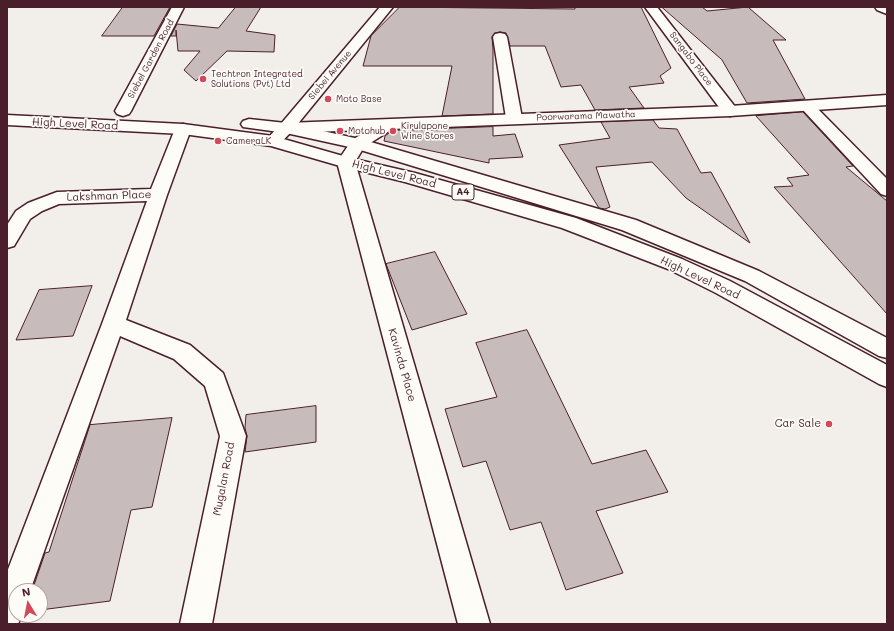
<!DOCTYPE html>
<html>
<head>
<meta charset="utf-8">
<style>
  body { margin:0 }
  #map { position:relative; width:894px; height:631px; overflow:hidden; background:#f2efeb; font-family:Mali,sans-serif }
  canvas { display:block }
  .frame { position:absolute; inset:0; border:8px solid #4a1f2b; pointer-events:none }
  .north { position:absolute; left:8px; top:583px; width:40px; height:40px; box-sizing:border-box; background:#fdfcf7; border:1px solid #b5a4a5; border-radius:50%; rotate:350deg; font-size:11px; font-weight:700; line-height:16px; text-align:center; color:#4a1f2b }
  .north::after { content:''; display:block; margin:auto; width:14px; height:18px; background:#d1495b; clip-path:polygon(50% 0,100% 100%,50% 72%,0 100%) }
</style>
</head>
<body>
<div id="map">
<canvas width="894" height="631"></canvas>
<div class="frame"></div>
<div class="north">N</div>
</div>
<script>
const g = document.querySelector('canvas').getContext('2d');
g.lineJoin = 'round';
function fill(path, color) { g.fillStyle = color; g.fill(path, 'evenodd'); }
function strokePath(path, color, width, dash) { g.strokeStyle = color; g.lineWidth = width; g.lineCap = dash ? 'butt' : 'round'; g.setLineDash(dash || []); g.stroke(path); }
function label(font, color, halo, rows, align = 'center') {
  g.font = font + ' Mali,sans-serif'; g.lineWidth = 3.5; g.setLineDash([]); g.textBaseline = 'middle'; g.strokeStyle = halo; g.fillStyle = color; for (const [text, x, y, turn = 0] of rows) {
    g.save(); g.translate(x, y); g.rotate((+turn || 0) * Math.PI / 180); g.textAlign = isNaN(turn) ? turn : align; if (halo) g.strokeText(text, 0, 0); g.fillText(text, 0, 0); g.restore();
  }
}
const building = new Path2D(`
  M123,7H170L154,36H102Z
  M236,7H261L246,31L275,35L274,52L227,51L196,81L184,70L200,51H178L176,30V36H171L177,24L218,28Z
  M400,7L575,9V7H641L671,68L660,76L664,83L629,87L644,108L595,110L581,85L561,87L545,46H510L506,33L500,32L495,33L492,37L493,49V114L442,116L452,66H363L371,36Z
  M662,7H702L707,11L748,7L786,40H773L805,99L747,103L722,60Z
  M803,112L853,166L846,167L887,201V314L774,187L793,186L787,178L809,175L756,116Z
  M653,120L659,128L677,129L701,173L711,172L750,243L686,198L652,162L596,167L610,207L605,209L599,208L559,145L610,138L601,122Z
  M493,127V136L515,134L523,157L489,159V163L384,141L385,136L393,130H439V129Z
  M435,252L467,314L412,330L386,264Z
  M92,286L73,336L16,340L39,290Z
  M527,330L592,464L646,450L668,492L596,511L623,573L566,590L541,522L510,530L486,461L463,467L445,409L497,397L476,343Z
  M316,406V442L245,452L247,436L245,428L246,415Z
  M172,418L152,507L131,510L110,601L40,610V591H32L45,553L49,552L90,425Z`);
fill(building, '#c8bbbb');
strokePath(building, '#4a1f2b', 1);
const street = new Path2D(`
  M172,7H184L131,111L129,114L123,116L117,114L115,111Z
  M380,7H393L292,131C284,139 279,147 267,145L265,141L280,125Z
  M645,7H657L736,108L738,111L736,114L730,116L724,114Z
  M500,33L505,34L507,37L522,118L520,121L514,123L508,121L506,118L493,37L495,34Z
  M807,101L812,103L887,179V196L881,194L802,109L799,106L802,103Z
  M388,120L394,122L396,125L394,128L364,147L355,162L490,624H458L337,162L352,140L382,122Z
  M183,124L189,126L191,129L167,195L126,320L190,345L223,373L246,436L212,624H180L220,436L205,386L174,359L120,336L30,591H16V615H22L18,624H7V572L102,324L147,201L59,204L42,211L30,219L14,246L7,248V225L16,211L28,203L57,192L151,189L175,129L177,126Z`);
const secondary = new Path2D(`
  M875,7H887V14L877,10Z
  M887,95V105L730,116L286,133L280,131L278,128L280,125L286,123L730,106Z`);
const highway = new Path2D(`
  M7,115L183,124L273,136L350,158L415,173L576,218L682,259L730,281L887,365V387L879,384L716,293L668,269L562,228L405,182L340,166L271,146L183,134L7,125Z
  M249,119L286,123L364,140L636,220L759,271L887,338V358L879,356L745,281L622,230L354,148L286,133L243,127L241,124L243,121Z`);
strokePath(street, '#4a1f2b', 3);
strokePath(secondary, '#4a1f2b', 3);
strokePath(highway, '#4a1f2b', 3);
fill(street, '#fdfcf7');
fill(secondary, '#fdfcf7');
fill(highway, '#fdfcf7');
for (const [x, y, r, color] of [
  [203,79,4,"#d1495b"],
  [328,99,4,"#d1495b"],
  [340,131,4,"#d1495b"],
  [393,131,4,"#d1495b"],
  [218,141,4,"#d1495b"],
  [829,424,4,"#d1495b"]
]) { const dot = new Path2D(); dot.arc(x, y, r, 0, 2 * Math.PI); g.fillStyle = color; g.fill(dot); strokePath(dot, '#fdfcf7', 1.5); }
label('9px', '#4a1f2b', '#fdfcf7', [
  ["Siebel Garden Road",151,59,-62],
  ["Sangabo Place",691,59,53],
  ["Siebel Avenue",330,75,-50],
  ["Poorwarama Mawatha",586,116,-2]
]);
label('9px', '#4a1f2b', '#fdfcf7', [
  ["Techtron Integrated",211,74],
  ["Solutions (Pvt) Ltd",211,84],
  ["Moto Base",336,99],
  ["Kirulapone",401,126],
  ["Wine Stores",401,136],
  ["Motohub",348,131],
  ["CameraLK",226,141]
], 'left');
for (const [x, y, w] of [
  [463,192,22]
]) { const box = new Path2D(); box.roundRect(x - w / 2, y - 8, w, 16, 3); g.fillStyle = '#fdfcf7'; g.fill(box); strokePath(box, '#4a1f2b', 1); }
label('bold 10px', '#4a1f2b', null, [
  ["A4",463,192]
]);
label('11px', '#4a1f2b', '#fdfcf7', [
  ["High Level Road",75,124,3],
  ["High Level Road",394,174,14],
  ["Lakshman Place",109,196,-2],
  ["High Level Road",700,278,25],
  ["Kavinda Place",402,365,74],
  ["Mugalan Road",224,479,-79]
]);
label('11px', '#4a1f2b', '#fdfcf7', [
  ["Car Sale",821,424]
], 'right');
</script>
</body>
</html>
